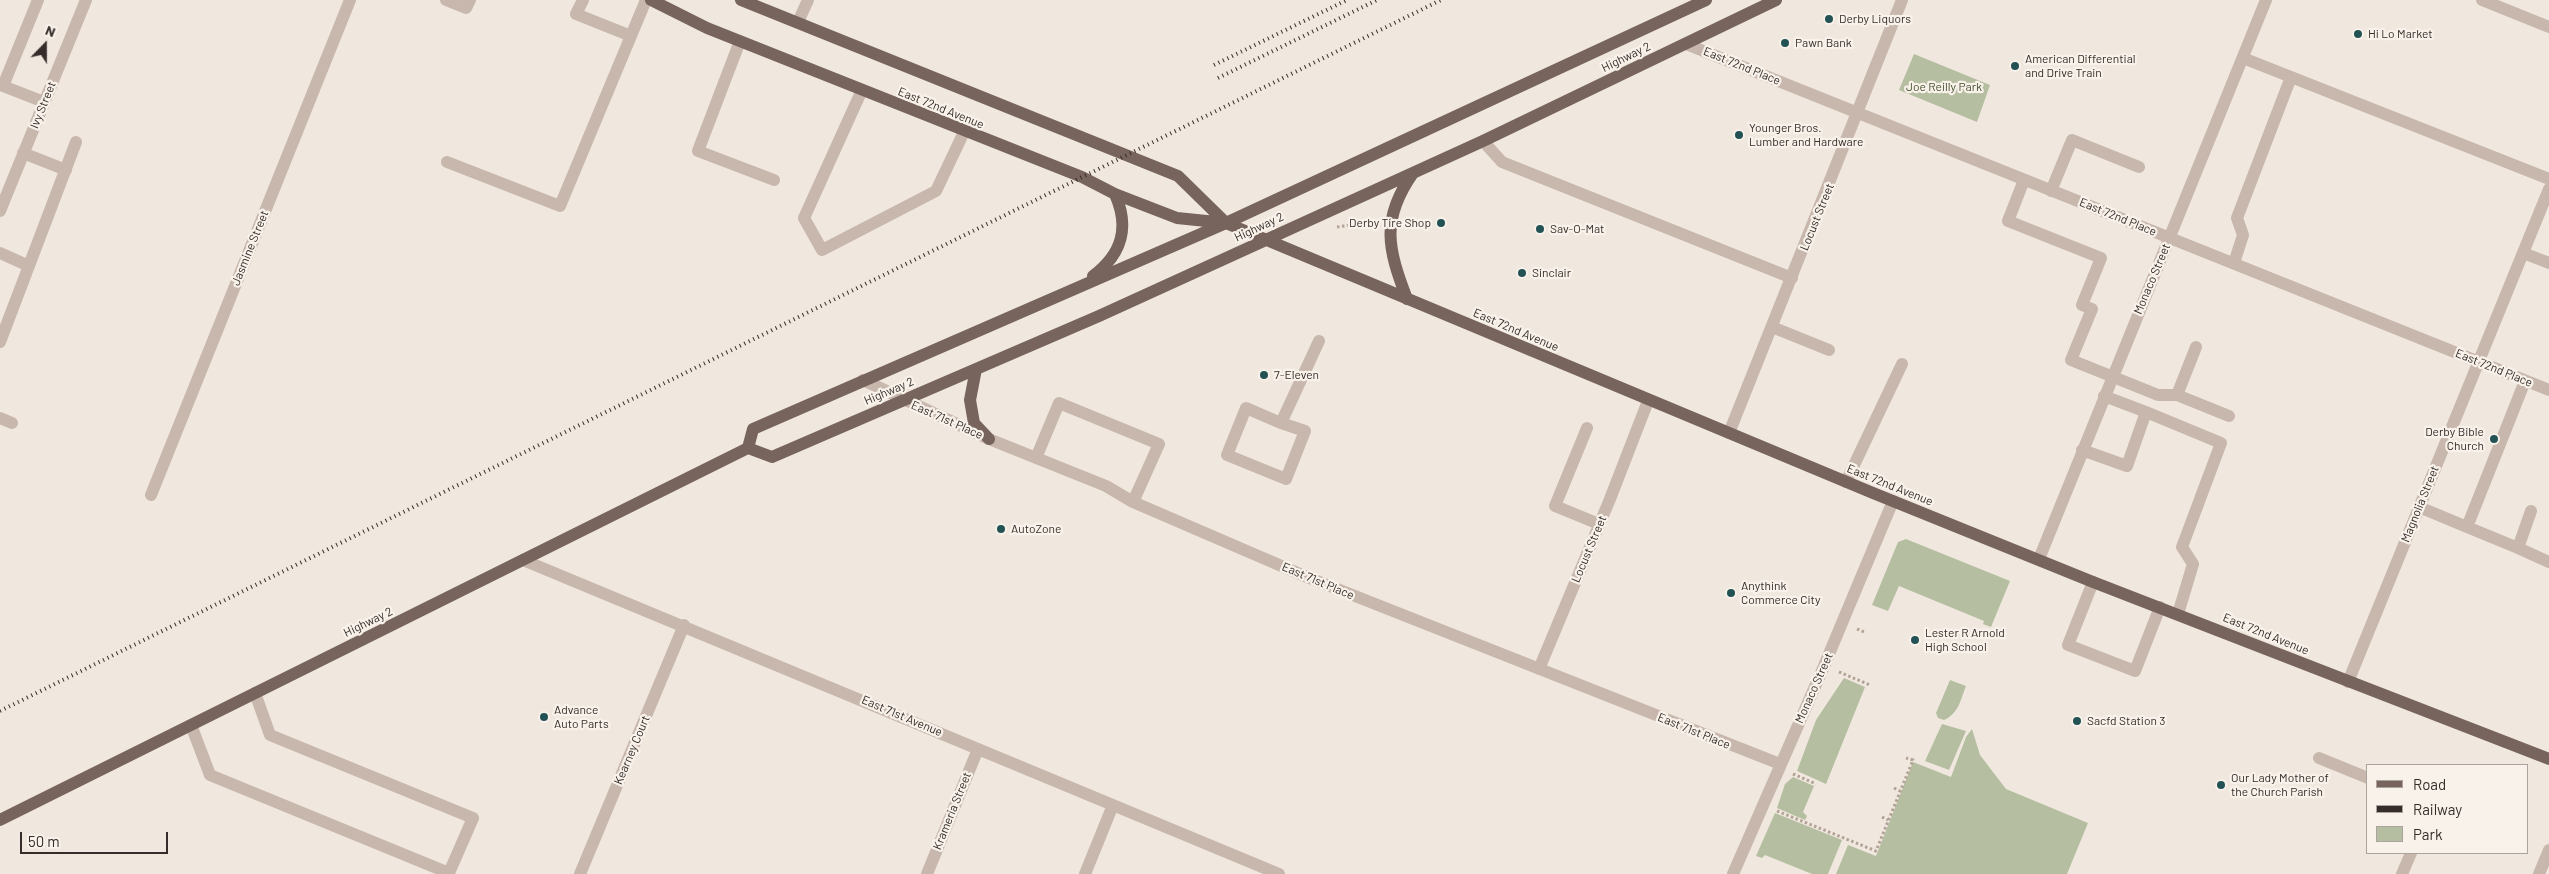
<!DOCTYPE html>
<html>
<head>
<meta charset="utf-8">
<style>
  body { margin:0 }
  #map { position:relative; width:2549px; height:874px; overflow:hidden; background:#f0e8df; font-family:Barlow,sans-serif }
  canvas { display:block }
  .legend { position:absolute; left:2366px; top:764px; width:162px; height:90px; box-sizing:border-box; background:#f8f2eb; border:1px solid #aaa39e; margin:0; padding:6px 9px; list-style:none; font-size:15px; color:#362d2a }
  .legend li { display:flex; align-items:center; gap:10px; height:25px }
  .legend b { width:25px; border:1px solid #aaa39e }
  .north { position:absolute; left:20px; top:20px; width:50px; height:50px; -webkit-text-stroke:4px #f8f2eb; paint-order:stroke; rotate:22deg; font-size:14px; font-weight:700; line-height:20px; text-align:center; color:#362d2a }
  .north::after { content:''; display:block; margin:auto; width:18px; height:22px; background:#362d2a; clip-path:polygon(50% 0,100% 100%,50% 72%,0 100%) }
  .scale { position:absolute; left:20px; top:832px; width:148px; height:22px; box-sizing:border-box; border:2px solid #362d2a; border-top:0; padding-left:6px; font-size:15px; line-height:18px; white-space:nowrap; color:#362d2a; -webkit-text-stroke:4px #f8f2eb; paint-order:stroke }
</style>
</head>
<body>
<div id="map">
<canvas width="2549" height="874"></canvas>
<ul class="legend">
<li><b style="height:6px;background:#77645d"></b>Road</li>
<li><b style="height:6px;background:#362d2a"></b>Railway</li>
<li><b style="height:14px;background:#b5bea0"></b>Park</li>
</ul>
<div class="north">N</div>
<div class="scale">50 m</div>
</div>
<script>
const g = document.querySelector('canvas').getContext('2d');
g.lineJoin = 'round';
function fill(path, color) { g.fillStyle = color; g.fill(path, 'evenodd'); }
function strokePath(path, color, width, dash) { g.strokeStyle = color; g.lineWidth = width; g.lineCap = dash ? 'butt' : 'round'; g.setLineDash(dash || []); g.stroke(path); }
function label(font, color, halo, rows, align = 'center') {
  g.font = font + ' Barlow,sans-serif'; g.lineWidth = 4.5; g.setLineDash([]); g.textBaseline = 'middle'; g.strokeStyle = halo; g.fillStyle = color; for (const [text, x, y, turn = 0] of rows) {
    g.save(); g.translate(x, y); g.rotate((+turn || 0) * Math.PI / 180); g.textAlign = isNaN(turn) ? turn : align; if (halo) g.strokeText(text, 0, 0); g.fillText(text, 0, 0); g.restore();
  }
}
fill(new Path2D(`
  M1914,54L1990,85L1977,122L1899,90Z
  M1906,539L2010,581L1991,627L1983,624L1984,621L1899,586L1888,611L1872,605L1898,542Z
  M1844,678L1865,687L1826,784L1797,771L1816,720Z
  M1950,680L1966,686C1960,701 1959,713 1944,720L1938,718L1936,713Z
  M1942,724L1966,731L1949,770L1925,761Z
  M1972,729L1980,755L2006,789L2088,823L2067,874H1836L1848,845L1876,856L1913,762L1951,777L1966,737Z
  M1793,777L1814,786L1803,812L1807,816L1805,820L1777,808L1785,784Z
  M1775,813L1842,840L1828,874H1812L1765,855L1762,858L1756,856Z`), '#b5bea0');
strokePath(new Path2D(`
  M1337,227L1371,222
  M1857,629L1864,632
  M1839,672L1870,685
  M1793,774L1816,784
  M1894,788L1900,791
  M1777,811L1876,851L1913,760L1906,758
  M1882,817L1888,820`), '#b3a296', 3, [2.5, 2.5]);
strokePath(new Path2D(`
  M38,0L3,86L44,102
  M446,0L466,8L470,0
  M583,0L576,14L631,36
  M2482,0L2549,27
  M798,22L808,0
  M740,41L698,151L774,180
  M1686,44L2549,390
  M2243,58L2549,179
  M862,90L804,218L822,250L936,191L964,132
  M1483,141L1502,162L1792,278
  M23,153L66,170
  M447,162L560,206L646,0
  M2024,180L2008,221L2101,258L2082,305L2092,309L2071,360L2158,395H2177L2196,347
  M2051,191L2072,140L2139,167
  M0,211L86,0
  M0,253L29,266
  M2523,253L2549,263
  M2234,263L2243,235L2237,218L2291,77
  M1772,327L1829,350
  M0,342L76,142
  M863,380L989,439L1106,486L1133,502L1307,577L1780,764
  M2177,395L2229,416
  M2146,412L2221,443L2182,547L2193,564L2178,614
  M0,418L12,423
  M1281,423L1305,431L1286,479L1227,455L1246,408L1281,423L1319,341
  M1587,428L1555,506L1599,524
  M1729,433L1902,0
  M2082,450L2127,466L2146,412L2104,396
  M1036,458L1059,403L1159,444L1133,502
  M1846,482L1902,364
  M151,495L350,0
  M2419,507L2467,527L2525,381
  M2467,527L2518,548L2531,511
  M2518,548L2549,562
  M2039,559L2266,0
  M523,560L1279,874
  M2093,582L2068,645L2135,671L2160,607
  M1539,669L1610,499L1648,401
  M2348,682L2549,189
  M191,725L210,775L449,873L473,818L270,735L255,693
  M2319,758L2368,778
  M580,874L684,625
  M927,874L978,749
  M1085,874L1113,805
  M1733,874L1824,666L1893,501
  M2402,874L2411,853
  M2539,874L2549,850`), '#c8b7ac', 12);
strokePath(new Path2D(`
  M651,0L707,28L1082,177L1115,194L1177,218L1226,223L1873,493L2093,582L2549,759
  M741,0L1178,176L1226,223
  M1093,276C1122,254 1130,228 1115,194
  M1407,299C1388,249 1380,220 1413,173
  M976,369L970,400L974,423L989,439
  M748,448L772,457L1099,316L1483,141L1776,0
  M0,820L748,448L753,429L1226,223L1706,0`), '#77645d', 12);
strokePath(new Path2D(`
  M1214,65L1347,0
  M1218,78L1377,0
  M0,711L1441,0`), '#362d2a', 4, [1, 4]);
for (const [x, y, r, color] of [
  [1829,19,5,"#235254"],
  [2358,34,5,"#235254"],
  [1785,43,5,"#235254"],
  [2015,66,5,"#235254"],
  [1739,135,5,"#235254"],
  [1441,223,5,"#235254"],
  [1540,229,5,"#235254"],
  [1522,273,5,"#235254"],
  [1264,375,5,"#235254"],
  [2494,439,5,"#235254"],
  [1001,529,5,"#235254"],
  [1731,593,5,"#235254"],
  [1915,640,5,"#235254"],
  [544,717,5,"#235254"],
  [2077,721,5,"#235254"],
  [2221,785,5,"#235254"]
]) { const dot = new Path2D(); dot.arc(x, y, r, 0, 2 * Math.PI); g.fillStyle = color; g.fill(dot); strokePath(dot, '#f8f2eb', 2); }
label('12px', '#362d2a', '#f8f2eb', [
  ["Derby Liquors",1839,19],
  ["Hi Lo Market",2368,34],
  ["Pawn Bank",1795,43],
  ["American Differential",2025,59],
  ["and Drive Train",2025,73],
  ["Younger Bros.",1749,128],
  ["Lumber and Hardware",1749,142],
  ["Derby Tire Shop",1431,223,"right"],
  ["Sav-O-Mat",1550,229],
  ["Sinclair",1532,273],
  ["7-Eleven",1274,375],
  ["Derby Bible",2484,432,"right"],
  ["Church",2484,446,"right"],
  ["AutoZone",1011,529],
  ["Anythink",1741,586],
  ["Commerce City",1741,600],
  ["Lester R Arnold",1925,633],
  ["High School",1925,647],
  ["Advance",554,710],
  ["Auto Parts",554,724],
  ["Sacfd Station 3",2087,721],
  ["Our Lady Mother of",2231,778],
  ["the Church Parish",2231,792]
], 'left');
label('12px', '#362d2a', '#f8f2eb', [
  ["Highway 2",1626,57,-26],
  ["East 72nd Place",1742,66,22],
  ["Ivy Street",43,105,-68],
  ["East 72nd Avenue",941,108,22],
  ["Locust Street",1817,217,-68],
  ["East 72nd Place",2118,217,22],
  ["Highway 2",1259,227,-25],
  ["Jasmine Street",250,248,-68],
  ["Monaco Street",2152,279,-67],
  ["East 72nd Avenue",1516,330,23],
  ["East 72nd Place",2494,368,22],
  ["Highway 2",889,391,-23],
  ["East 71st Place",947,420,24],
  ["East 72nd Avenue",1890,485,22],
  ["Magnolia Street",2420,504,-68],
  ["Locust Street",1589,549,-67],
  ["East 71st Place",1318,581,23],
  ["Highway 2",368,622,-26],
  ["East 72nd Avenue",2266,634,22],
  ["Monaco Street",1814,688,-66],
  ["East 71st Avenue",902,716,23],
  ["East 71st Place",1694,731,22],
  ["Kearney Court",632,750,-67],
  ["Krameria Street",952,811,-68]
]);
label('12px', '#475230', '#f8f2eb', [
  ["Joe Reilly Park",1944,87]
]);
</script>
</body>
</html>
